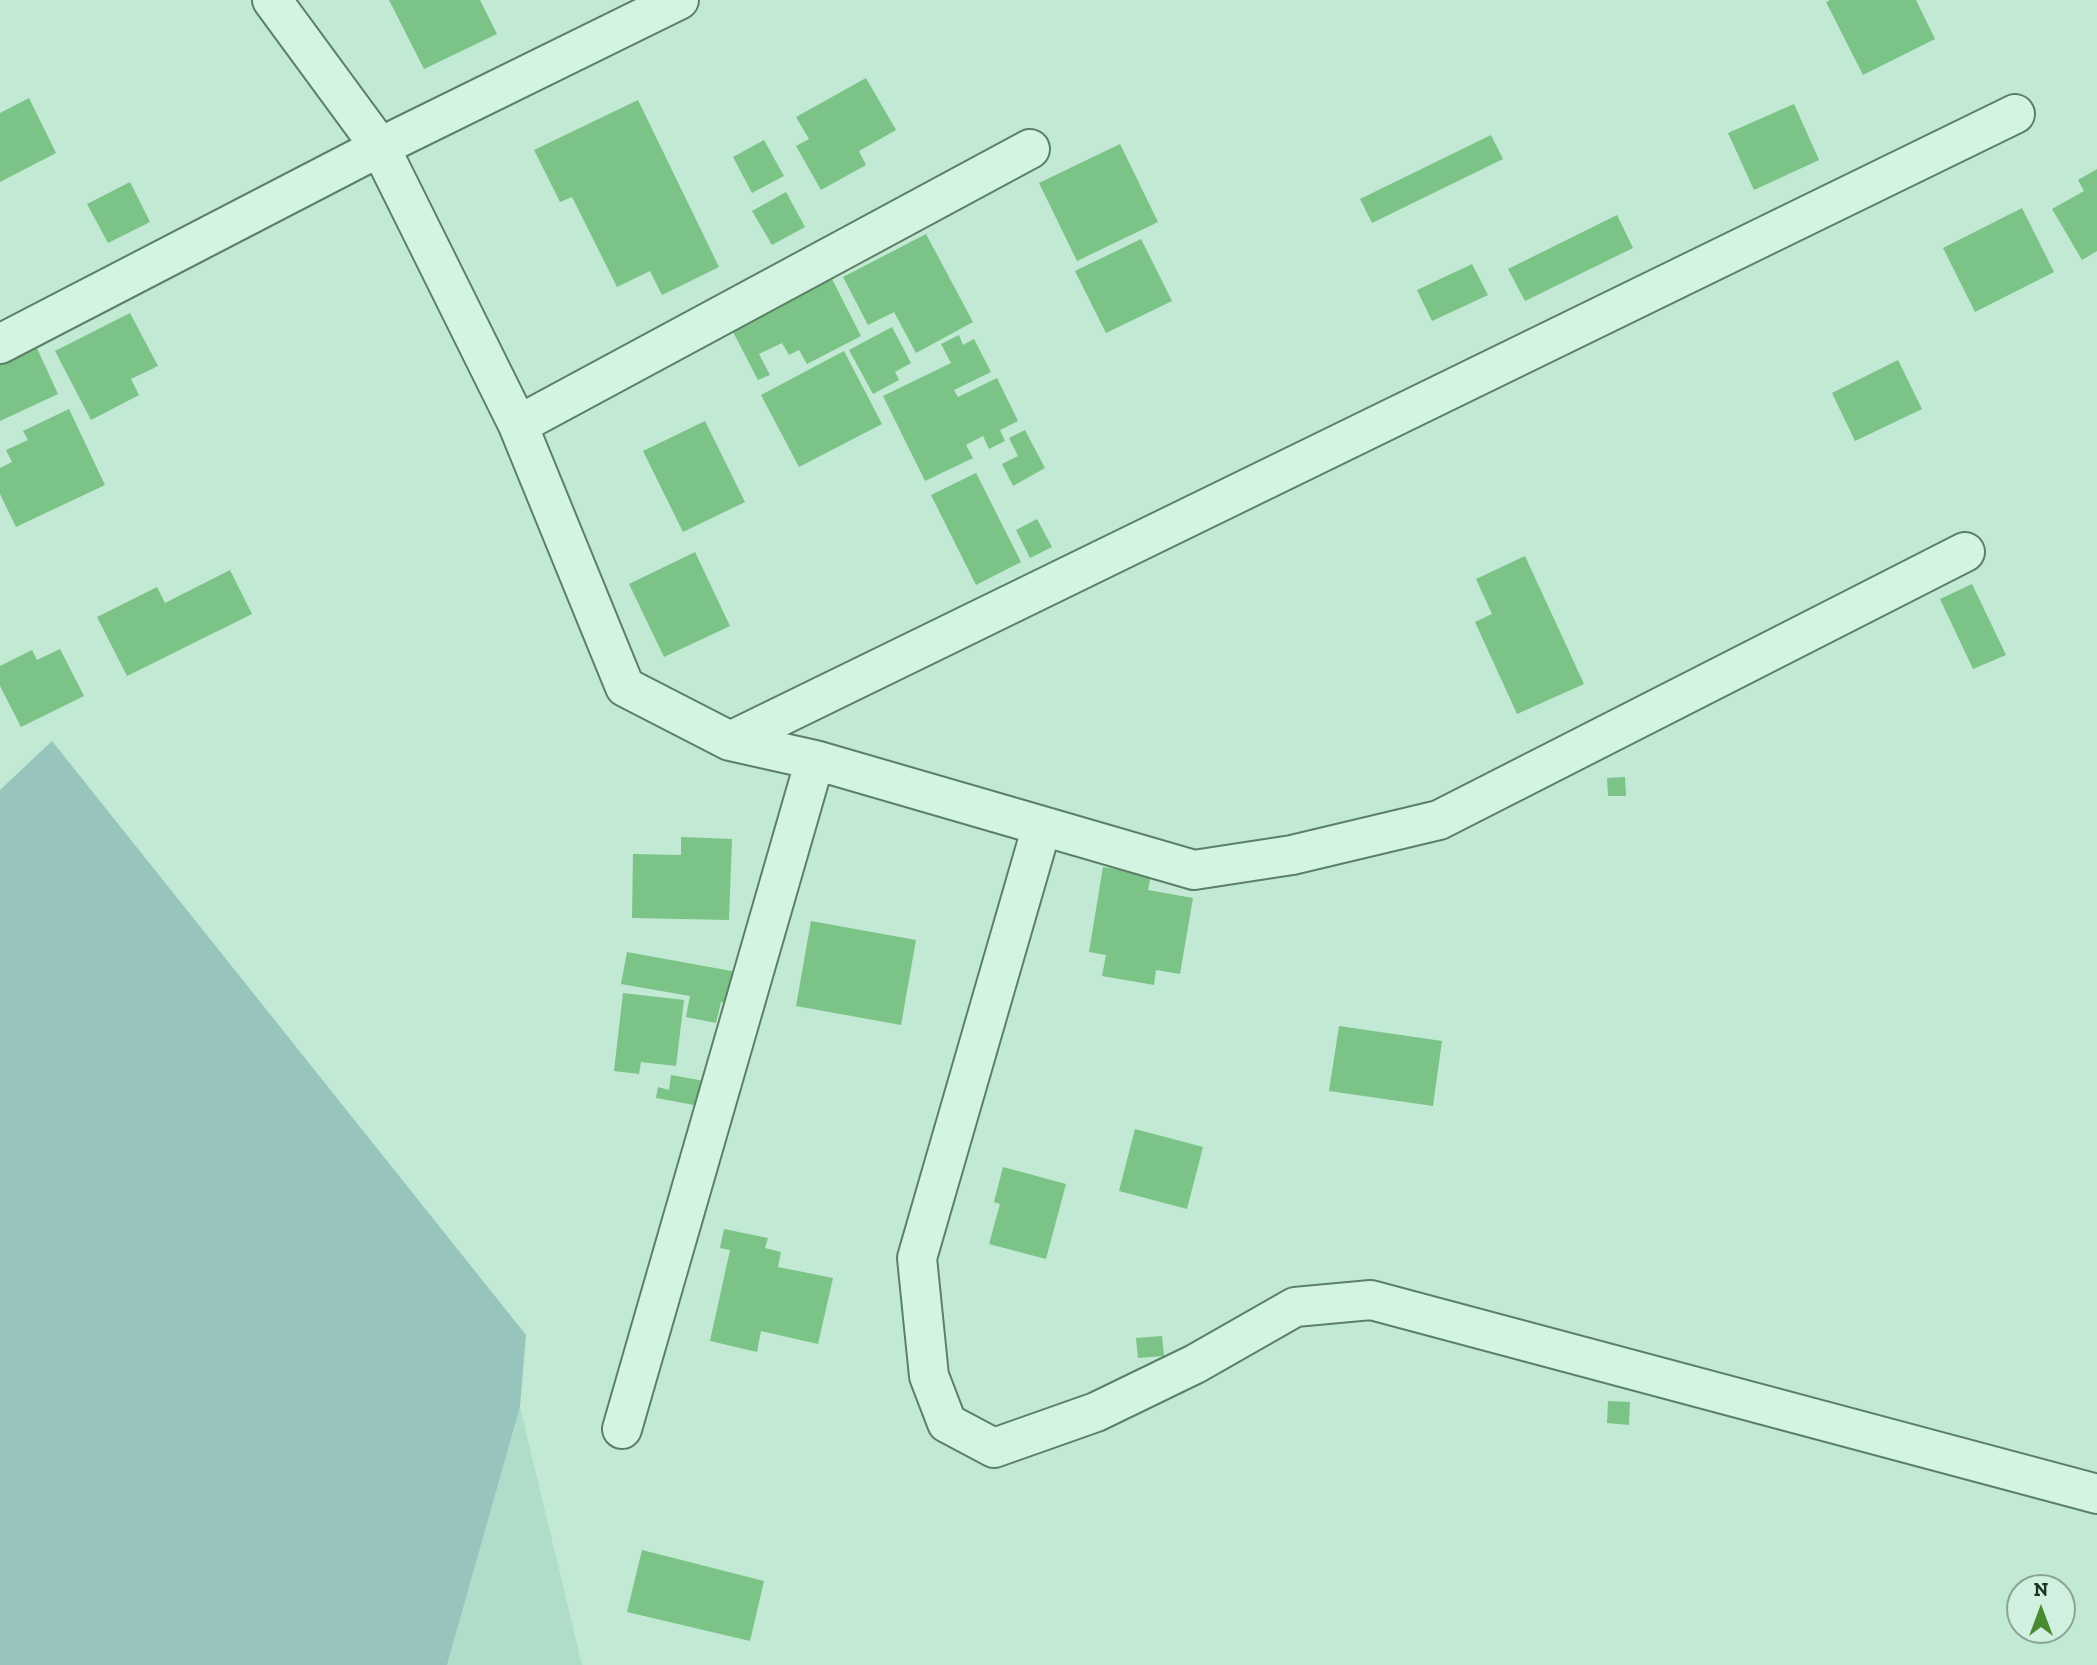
<!DOCTYPE html>
<html>
<head>
<meta charset="utf-8">
<style>
  body { margin:0 }
  #map { position:relative; width:2097px; height:1665px; overflow:hidden; background:#c2e9d3; font-family:"Zilla Slab",serif }
  canvas { display:block }
  .north { position:absolute; left:2006px; top:1574px; width:70px; height:70px; box-sizing:border-box; background:#d0f1df; border:2px solid #89a593; border-radius:50%; rotate:0deg; font-size:19px; font-weight:700; line-height:28px; text-align:center; color:#1e3222 }
  .north::after { content:''; display:block; margin:auto; width:24px; height:32px; background:#498931; clip-path:polygon(50% 0,100% 100%,50% 72%,0 100%) }
</style>
</head>
<body>
<div id="map">
<canvas width="2097" height="1665"></canvas>
<div class="north">N</div>
</div>
<script>
const g = document.querySelector('canvas').getContext('2d');
g.lineJoin = 'round';
function fill(path, color) { g.fillStyle = color; g.fill(path, 'evenodd'); }
function strokePath(path, color, width, dash) { g.strokeStyle = color; g.lineWidth = width; g.lineCap = dash ? 'butt' : 'round'; g.setLineDash(dash || []); g.stroke(path); }
fill(new Path2D(`
  M520,1407L582,1665H447Z`), '#b0ddca');
fill(new Path2D(`
  M52,741L526,1335L520,1407L447,1665H0V790Z`), '#97c5be');
fill(new Path2D(`
  M389,0H480L497,34L424,69Z
  M1830,0H1916L1935,39L1863,75L1826,2Z
  M866,78L896,130L859,151L866,165L821,190L796,146L809,139L796,117Z
  M29,98L56,153L0,182V113Z
  M638,100L719,267L662,295L650,271L617,287L572,197L560,202L534,150Z
  M1794,104L1819,160L1754,190L1728,133Z
  M1491,135L1503,159L1372,223L1360,199Z
  M764,140L784,176L752,193L733,157Z
  M1120,144L1158,222L1077,261L1039,183Z
  M2097,169V251L2082,260L2052,209L2084,191L2078,180Z
  M130,182L150,222L108,243L87,204Z
  M786,192L805,227L772,245L752,211Z
  M2022,208L2054,272L1975,312L1943,248Z
  M1617,215L1633,248L1525,301L1508,269Z
  M926,234L973,322L916,353L894,312L868,325L843,277Z
  M1141,239L1172,301L1106,333L1075,271Z
  M1472,264L1488,295L1432,321L1417,290Z
  M832,279L861,336L807,364L799,350L789,355L782,343L759,354L770,375L758,380L732,330Z
  M130,313L158,366L131,379L139,395L91,420L55,351Z
  M892,327L911,363L895,372L899,380L873,394L849,350Z
  M959,335L963,345L974,339L991,372L954,390L958,397L997,378L1018,421L1000,430L1005,441L989,449L983,436L966,445L973,458L925,481L883,396L951,363L941,344Z
  M35,344L58,394L0,421V361Z
  M844,351L882,424L799,467L761,395Z
  M1898,360L1922,409L1855,441L1832,393Z
  M69,409L105,485L16,527L0,494V468L12,462L6,450L28,440L23,431Z
  M705,421L745,502L683,532L643,451Z
  M1025,430L1045,468L1013,486L1002,464L1018,456L1009,438Z
  M976,473L1021,562L976,585L931,495Z
  M1037,519L1052,547L1030,558L1016,530Z
  M695,552L730,626L664,657L629,584Z
  M1525,556L1584,684L1517,714L1475,622L1492,614L1476,579Z
  M230,570L252,614L127,676L97,617L157,587L165,603Z
  M1972,584L2006,655L1973,669L1940,599Z
  M60,649L84,696L21,727L0,686V666L32,650L37,660Z
  M1625,777L1626,796H1608L1607,778Z
  M681,837L732,839L729,920L632,918L633,854L681,855Z
  M1103,867L1151,875L1148,890L1193,898L1180,974L1156,970L1154,985L1102,976L1106,955L1089,952Z
  M811,921L916,940L901,1025L796,1006Z
  M627,952L737,972L732,1004L721,1002L716,1023L686,1017L690,996L621,984Z
  M623,993L684,1000L676,1066L641,1062L639,1074L614,1071Z
  M1339,1026L1442,1041L1433,1106L1329,1091Z
  M671,1075L710,1082L705,1107L656,1098L658,1087L669,1090Z
  M1135,1129L1203,1147L1187,1209L1119,1191Z
  M1003,1167L1066,1184L1046,1259L989,1244L1000,1204L994,1202Z
  M724,1229L768,1238L765,1248L781,1252L778,1267L833,1278L818,1344L761,1331L757,1352L710,1341L730,1250L720,1248Z
  M1162,1336L1164,1356L1138,1358L1136,1338Z
  M1608,1401L1630,1402L1629,1425L1607,1423Z
  M642,1550L764,1581L750,1641L627,1612Z`), '#7bc386');
const street = new Path2D(`
  M272,0L380,147L518,425L625,687L730,741L815,760L1194,870L1292,855L1439,820L1965,552
  M0,344L380,147L679,0
  M518,425L1030,149
  M730,741L2015,114
  M1042,826L917,1258L929,1376L947,1423L994,1448L1096,1412L1195,1364L1295,1307L1371,1300L2097,1494
  M622,1429L815,760`);
strokePath(street, '#5b8065', 42);
strokePath(street, '#d4f4e2', 38);
</script>
</body>
</html>
